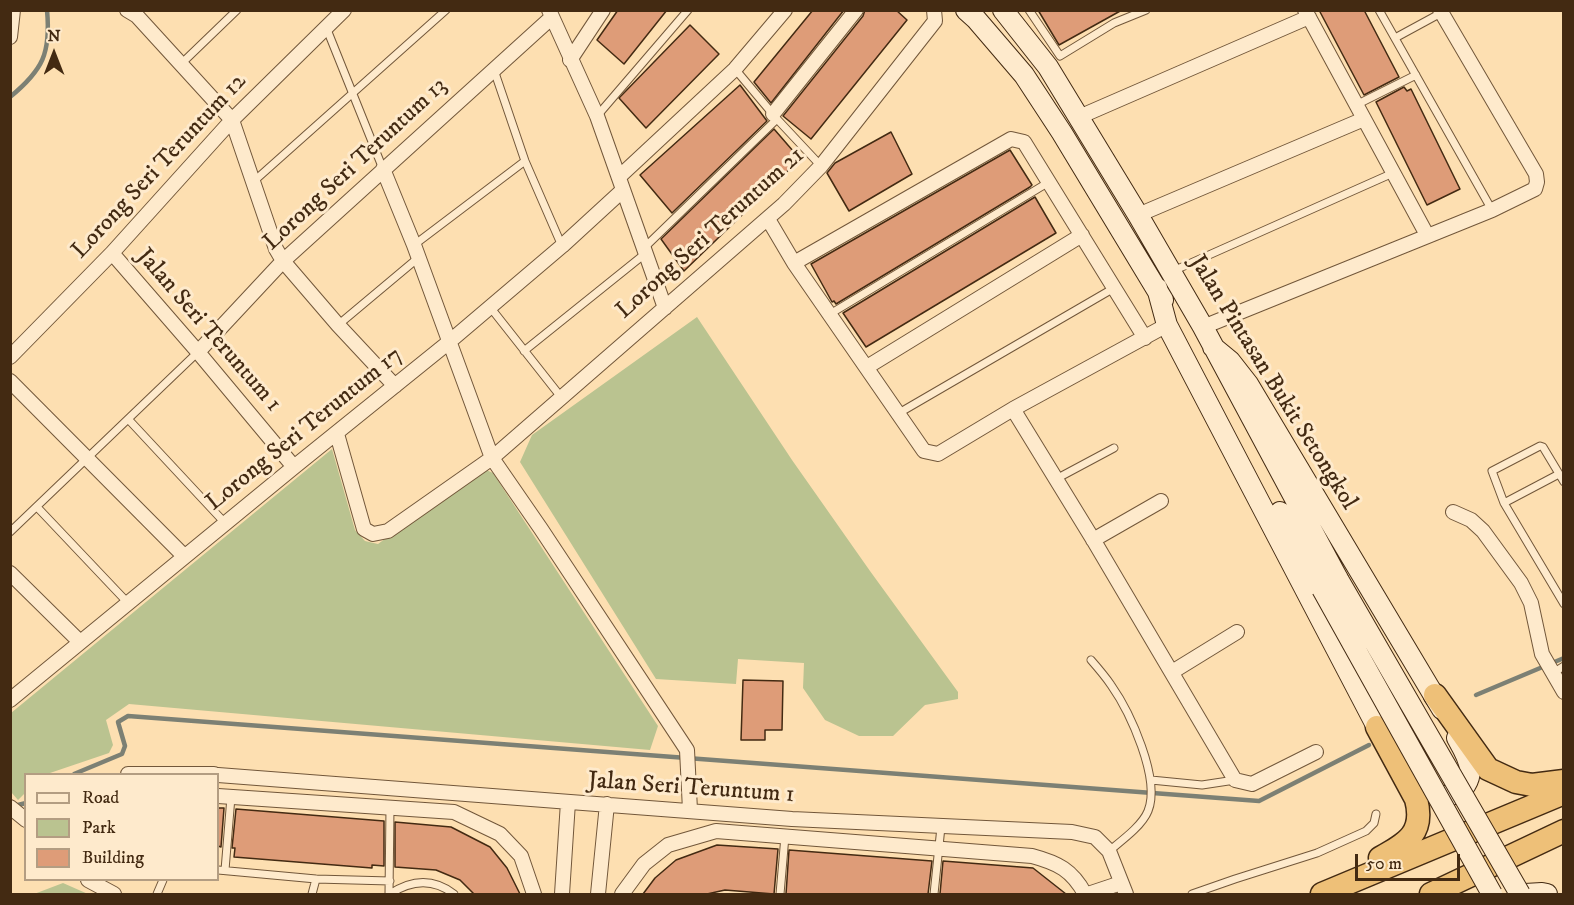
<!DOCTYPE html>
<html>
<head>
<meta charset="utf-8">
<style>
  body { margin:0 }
  #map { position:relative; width:1574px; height:905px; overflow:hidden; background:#fddfb1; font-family:"IM FELL DW Pica",serif }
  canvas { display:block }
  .frame { position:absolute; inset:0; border:12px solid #432a12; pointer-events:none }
  .legend { position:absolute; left:24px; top:773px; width:195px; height:108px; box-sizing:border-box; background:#feeacc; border:2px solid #b39d82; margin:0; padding:8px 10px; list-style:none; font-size:18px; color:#432a12 }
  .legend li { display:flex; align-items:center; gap:12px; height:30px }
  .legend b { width:30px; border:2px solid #b39d82 }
  .north { position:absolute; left:24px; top:24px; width:60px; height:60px; -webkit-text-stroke:4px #feeacc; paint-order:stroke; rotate:0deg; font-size:16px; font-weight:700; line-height:24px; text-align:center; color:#432a12 }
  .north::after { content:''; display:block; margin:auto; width:21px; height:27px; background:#432a12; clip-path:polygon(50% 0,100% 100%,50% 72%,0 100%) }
  .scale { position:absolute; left:1355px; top:854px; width:105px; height:27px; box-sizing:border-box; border:3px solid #432a12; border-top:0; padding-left:8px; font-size:18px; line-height:21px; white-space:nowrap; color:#432a12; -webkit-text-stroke:4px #feeacc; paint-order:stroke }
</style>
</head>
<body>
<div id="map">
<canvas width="1574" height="905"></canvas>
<div class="frame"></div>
<ul class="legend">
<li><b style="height:8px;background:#feeacc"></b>Road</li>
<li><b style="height:16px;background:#bac390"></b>Park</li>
<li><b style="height:16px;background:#de9c78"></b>Building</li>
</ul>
<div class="north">N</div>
<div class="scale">50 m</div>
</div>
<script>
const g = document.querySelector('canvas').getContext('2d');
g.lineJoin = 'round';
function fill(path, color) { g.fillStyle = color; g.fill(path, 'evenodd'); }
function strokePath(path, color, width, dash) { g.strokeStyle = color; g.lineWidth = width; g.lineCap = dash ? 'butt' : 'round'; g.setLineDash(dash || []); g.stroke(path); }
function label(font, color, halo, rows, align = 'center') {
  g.font = font + ' "IM FELL DW Pica",serif'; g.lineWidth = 6; g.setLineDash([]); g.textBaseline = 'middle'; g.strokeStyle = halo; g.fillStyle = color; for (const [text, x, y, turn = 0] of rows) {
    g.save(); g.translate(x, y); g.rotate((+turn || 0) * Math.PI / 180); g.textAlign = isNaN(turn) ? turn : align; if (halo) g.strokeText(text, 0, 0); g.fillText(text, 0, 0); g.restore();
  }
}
fill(new Path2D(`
  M697,317L792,460L870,571L958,692V699L925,705L893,736H859L825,720L803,688L804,663L738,659L736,684L656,679L520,462L532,435Z
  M332,449L355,530L365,541L378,544L482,468L493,473L658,726L650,750L129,704L106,720L113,745L109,753L47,774H26L25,793L18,800L11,792V713Z
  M63,883L88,894H34Z`), '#bac390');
strokePath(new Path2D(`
  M10,97C43,70 51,53 47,10
  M1476,695L1564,658
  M74,774L122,754L125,746L118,722L128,716L1259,801L1369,745
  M14,806L26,803`), '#7c8074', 4.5);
const building = new Path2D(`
  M618,10H667L624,64L597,40Z
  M813,10H844L771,103L754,82Z
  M865,10H896L907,20L811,139L783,116L863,16Z
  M1038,10H1122L1059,45Z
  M1319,10H1364L1399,77L1364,95Z
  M690,25L719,54L646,128L619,98Z
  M740,85L767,121L672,213L640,175Z
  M1404,87L1407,91L1411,89L1460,189L1427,205L1376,102Z
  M774,129L800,159L684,271L661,239Z
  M891,132L912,174L849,211L827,173L835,163Z
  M1010,150L1032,185L1030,187L836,304L834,301L832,302L811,264Z
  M1035,197L1056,233L866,347L843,313Z
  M743,680L783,681L782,730H765V740H741Z
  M218,808H224L221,847L218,846Z
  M236,809L384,821V866L372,865V868L234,857L235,848H232Z
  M395,822L451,827L490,847L507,868L520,894H474L460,880L436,870L395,867Z
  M717,845L778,849L774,894L725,890L707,894H643L655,878L676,860Z
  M789,850L932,861L928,894H786Z
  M943,861L1033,868L1066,894H940Z`);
fill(building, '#de9c78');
strokePath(building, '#432a12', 1.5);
const service = new Path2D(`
  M1029,10L1060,56L1114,23L1146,10
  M1379,10L1492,210
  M326,27L383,169
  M1395,38L1441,13
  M181,64L237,10
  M735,69L777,119L821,166
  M494,70L525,161L562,246
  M1356,105L1416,75
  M597,116L688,10
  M253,182L446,10
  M414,245L525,161
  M644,248L777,119
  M1173,271L1393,173
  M490,307L561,397
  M830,314L1049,182
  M338,325L418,258
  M524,351L646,253
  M899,413L1114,288
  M129,420L225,523
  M1559,474L1504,503L1492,471L1540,446L1543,447L1564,482
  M1056,479L1114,448
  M1504,503L1564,604
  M37,507L128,603
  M10,532L198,352
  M1091,660C1098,668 1105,676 1111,685C1130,712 1161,779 1148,811C1142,826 1121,841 1109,851
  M1553,673L1564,666
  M1151,780L1202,785L1235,780
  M218,870L316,879L390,881
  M225,870L231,797
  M157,894L163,880
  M312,894L316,879
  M389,894L390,808
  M390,894C411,880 433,878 454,894
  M780,894L785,836
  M934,894L941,827
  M1192,894L1235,879L1317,853L1366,831L1374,823L1376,814`);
const minor = new Path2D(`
  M127,10L137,16L232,120L276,249L283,261L338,325L395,386
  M549,10L597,116L665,308
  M1305,10L1427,235
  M10,37L13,10
  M570,60L603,10
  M773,114L856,10
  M1079,117L1309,17
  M383,169L414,245L492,458L541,529L687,750L690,810
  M619,177L735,69L785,10
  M1138,215L1364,119
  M768,219L794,263L924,451L938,454L1013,409L1167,325
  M112,253L198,352L294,467
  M794,263L1011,139L1024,142L1145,338
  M1203,327L1492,210L1535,189L1537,182L1536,174L1440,10
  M198,352L283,261L551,18
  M10,357L112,253L232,120L344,10
  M867,367L1082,235
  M10,381L184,556
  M1013,409L1094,541L1235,780L1252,784L1316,752
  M337,434L364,529L373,534L388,531L492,458L784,204L821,166L935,21L934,10
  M1453,512L1471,520L1483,531L1521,583L1531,603L1542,654L1564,692
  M1093,540L1161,501
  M10,573L80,642
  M1172,672L1237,632
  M10,700L294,467L449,342L562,246L623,190
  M128,774H214
  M218,775L792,819L1072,832L1095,837L1109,851L1126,894
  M218,796L454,812L500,834L521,856L534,894
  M10,807L26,820
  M88,880L114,894
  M562,894L568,802
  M598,894L607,804
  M622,894L644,864L668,845L716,831L1032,856C1058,863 1072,870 1085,894
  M1088,894L1121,883`);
const secondary = new Path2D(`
  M966,10L976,19L1024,75L1062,133L1163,300
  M1003,10L1048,67L1138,215L1203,327L1338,579
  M1157,288L1167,325L1377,727L1387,740
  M1213,347L1230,361L1248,384L1442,709
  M1280,512L1322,589
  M1426,788C1444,804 1470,794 1470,769C1469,758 1462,747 1457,738
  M1525,894L1542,893L1547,894`);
const trunk = new Path2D(`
  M1435,695L1488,769L1516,782L1532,785L1564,781
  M1377,727L1416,799C1425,833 1407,843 1380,858
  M1322,894L1564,793
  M1431,894L1564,831`);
strokePath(service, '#72573a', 9);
strokePath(minor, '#72573a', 16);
strokePath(secondary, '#432a12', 22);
strokePath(trunk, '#432a12', 25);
strokePath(service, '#feeacc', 7);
strokePath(minor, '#feeacc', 14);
strokePath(secondary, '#feeacc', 20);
strokePath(trunk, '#eec078', 22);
const secondaryBridge = new Path2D(`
  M1338,579L1520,894
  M1322,589L1492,894`);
strokePath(secondaryBridge, '#432a12', 22, []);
strokePath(secondaryBridge, '#feeacc', 20);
label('24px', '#432a12', '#feeacc', [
  ["Lorong Seri Teruntum 13",356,165,-43],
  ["Lorong Seri Teruntum 12",160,167,-47],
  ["Lorong Seri Teruntum 21",711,234,-42],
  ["Jalan Seri Teruntum 1",208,331,49],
  ["Jalan Pintasan Bukit Setongkol",1272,383,58],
  ["Lorong Seri Teruntum 17",305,430,-39],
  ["Jalan Seri Teruntum 1",691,789,4]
]);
</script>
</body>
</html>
